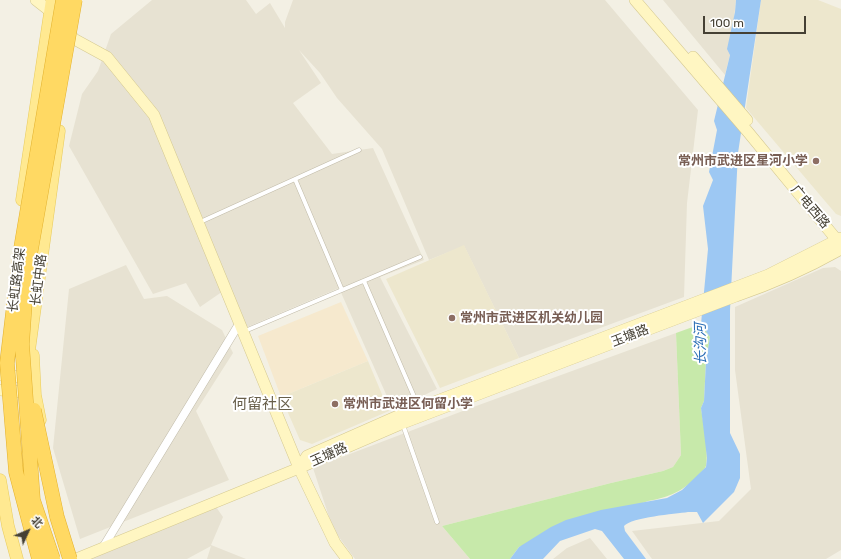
<!DOCTYPE html>
<html>
<head>
<meta charset="utf-8">
<style>
  body { margin:0 }
  #map { position:relative; width:841px; height:559px; overflow:hidden; background:#f3f0e4; font-family:Rubik,"Noto Sans SC",sans-serif }
  canvas { display:block }
  .north { position:absolute; left:8px; top:511px; width:40px; height:40px; -webkit-text-stroke:3px #fff; paint-order:stroke; rotate:46deg; font-size:11px; font-weight:700; line-height:16px; text-align:center; color:#454034 }
  .north::after { content:''; display:block; margin:auto; width:14px; height:18px; background:#454034; clip-path:polygon(50% 0,100% 100%,50% 72%,0 100%) }
  .scale { position:absolute; left:703px; top:16px; width:103px; height:18px; box-sizing:border-box; border:2px solid #454034; border-top:0; padding-left:5px; font-size:12px; line-height:14px; white-space:nowrap; color:#454034; -webkit-text-stroke:3px #fff; paint-order:stroke }
</style>
</head>
<body>
<div id="map">
<canvas width="841" height="559"></canvas>
<div class="north">北</div>
<div class="scale">100 m</div>
</div>
<script>
const g = document.querySelector('canvas').getContext('2d');
g.lineJoin = 'round';
function fill(path, color) { g.fillStyle = color; g.fill(path, 'evenodd'); }
function strokePath(path, color, width, dash) { g.strokeStyle = color; g.lineWidth = width; g.lineCap = dash ? 'butt' : 'round'; g.setLineDash(dash || []); g.stroke(path); }
function label(font, color, halo, rows, align = 'center') {
  g.font = font + ' Rubik,"Noto Sans SC",sans-serif'; g.lineWidth = 4; g.setLineDash([]); g.textBaseline = 'middle'; g.strokeStyle = halo; g.fillStyle = color; for (const [text, x, y, turn = 0] of rows) {
    g.save(); g.translate(x, y); g.rotate((+turn || 0) * Math.PI / 180); g.textAlign = isNaN(turn) ? turn : align; if (halo) g.strokeText(text, 0, 0); g.fillText(text, 0, 0); g.restore();
  }
}
fill(new Path2D(`
  M152,0H246L256,14L270,3L285,28V22L293,0H605L698,110L687,203L684,297L519,358L464,246L429,260L382,149L337,98L320,73L299,50L321,83L293,103L332,154L373,148L424,260L380,277L437,389L393,410L339,288L245,328L229,287L200,307L186,283L153,294L69,146L82,94L98,71L111,34Z
  M663,0H736L730,55L725,75Z
  M126,265L144,299L167,296L222,330L233,353L196,411L229,480L80,539L53,448L69,289Z
  M835,267L841,271V550L826,559H652L632,531L719,521L751,489L735,370V307L823,268Z
  M676,333L681,455L673,467L663,471L611,483L442,526L470,559H355L333,529L313,468L468,409Z
  M214,504L223,517L211,545L246,559H207L211,546L187,559H83Z
  M590,538L607,559H553L567,548Z`), '#e7e2d2');
fill(new Path2D(`
  M341,302L368,361L281,397L258,336Z`), '#f6e9ce');
fill(new Path2D(`
  M761,0H818L841,9V216L836,214L746,108Z
  M464,245L519,358L440,388L386,279Z
  M368,361L389,411L312,444L300,440L281,397Z`), '#ede7cd');
fill(new Path2D(`
  M701,324L710,337L706,361L704,401L701,408C703,421 709,454 706,466C705,469 701,472 699,475C683,491 670,497 648,501L519,547L510,559H470L442,526L611,483L663,471L673,467L681,455L676,333Z`), '#c7e9aa');
fill(new Path2D(`
  M736,0H761L738,153L730,310V433L740,454V478L734,492L703,523L697,512H688C675,514 632,517 624,526L625,531L646,559H624L602,531L595,529L560,541L543,559H510L519,547L551,527L566,520L601,510L667,498L682,490L706,467L707,458L701,408L704,401L706,361L710,337L701,324L708,249L703,206L713,180L709,172L717,130L714,121L730,55L727,49L735,12Z`), '#9dc8f3');
const lane = new Path2D(`
  M295,179L342,290
  M198,223L359,150
  M364,281L419,408
  M245,331L420,257
  M403,425L437,522`);
const street = new Path2D(`
  M102,549L239,324`);
const secondary = new Path2D(`
  M36,0L50,11L55,16
  M635,0L748,132L841,245
  M66,29L74,39L107,57L154,115L299,468L335,543L347,559
  M693,57L747,120
  M0,375L32,378
  M0,390L33,393
  M299,468L307,456L400,415L768,275L841,238
  M76,559L299,468L403,423L736,296C774,283 806,269 841,249`);
const primary = new Path2D(`
  M22,200L52,0
  M33,355L35,395L40,420
  M27,365L59,131
  M0,480L8,526L17,559`);
strokePath(lane, '#c1bba9', 5);
strokePath(street, '#c1bba9', 9);
strokePath(secondary, '#d5c991', 12);
strokePath(primary, '#e8cb5d', 13);
strokePath(lane, '#fff', 4);
strokePath(street, '#fff', 8);
strokePath(secondary, '#fff6c2', 11);
strokePath(primary, '#ffe991', 12);
const highwayBridge = new Path2D(`
  M34,410L57,517L70,559
  M39,559L16,472L7,363L20,254L63,0
  M53,559L33,500L22,344L27,272L75,0`);
strokePath(highwayBridge, '#e3b12d', 15, []);
strokePath(highwayBridge, '#ffd963', 14);
for (const [x, y, r, color] of [
  [816,161,4,"#8d6e63"],
  [452,318,4,"#8d6e63"],
  [335,404,4,"#8d6e63"]
]) { const dot = new Path2D(); dot.arc(x, y, r, 0, 2 * Math.PI); g.fillStyle = color; g.fill(dot); strokePath(dot, '#fff', 1.5); }
label('bold 13px', '#785e54', '#fff', [
  ["常州市武进区星河小学",808,161,"right"],
  ["常州市武进区机关幼儿园",460,318],
  ["常州市武进区何留小学",343,404]
], 'left');
label('13px', '#454034', '#fff', [
  ["广电西路",810,207,50],
  ["长虹路高架",17,280,-83],
  ["长虹中路",39,280,-83],
  ["玉塘路",630,336,-21],
  ["玉塘路",329,455,-24]
]);
label('italic 14px', '#296db5', '#fff', [
  ["长沟河",701,344,-91]
]);
label('15px', '#685f4a', '#fff', [
  ["何留社区",262,405]
]);
</script>
</body>
</html>
